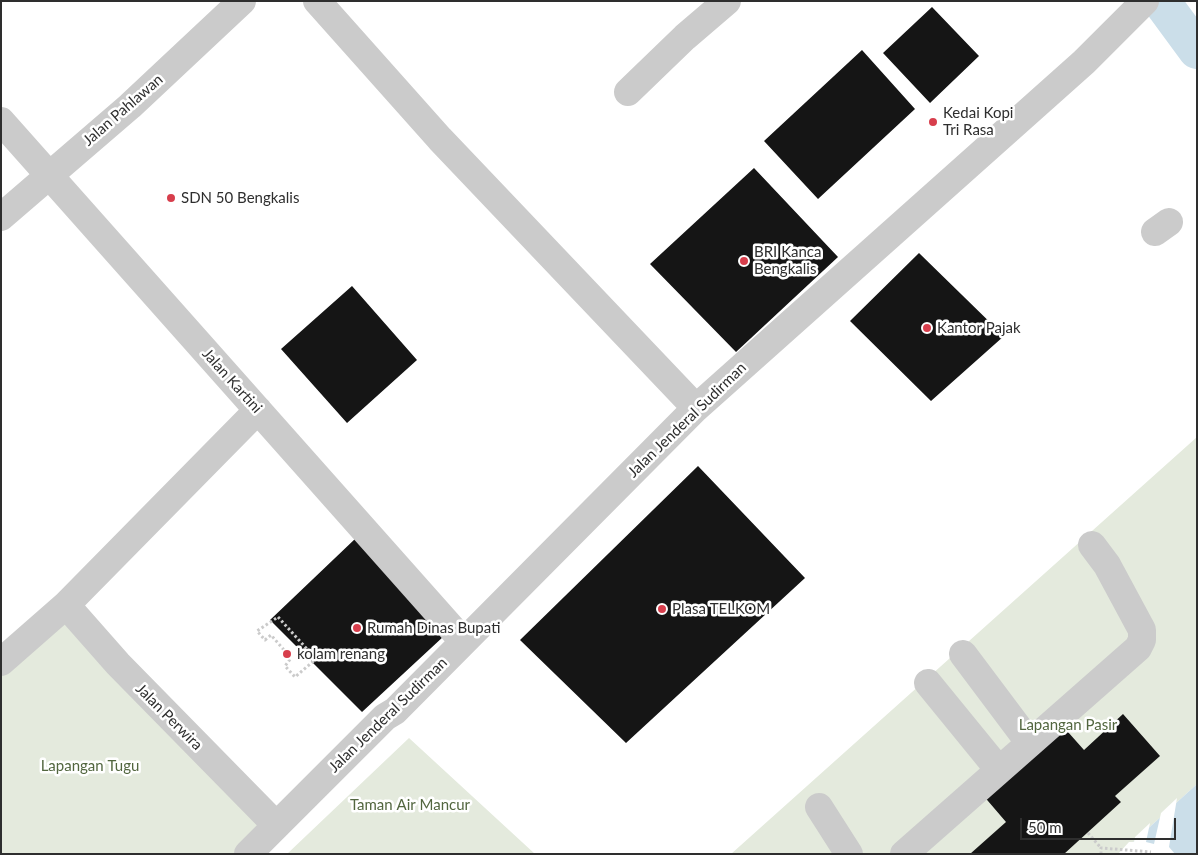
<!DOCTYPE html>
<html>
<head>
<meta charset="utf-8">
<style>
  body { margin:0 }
  #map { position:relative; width:1198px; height:855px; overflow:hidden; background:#fff; font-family:Lato,sans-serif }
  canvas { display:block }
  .frame { position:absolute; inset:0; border:2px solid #2e2e2e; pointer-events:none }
  .scale { position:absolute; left:1020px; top:818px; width:156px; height:22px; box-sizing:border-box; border:2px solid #2e2e2e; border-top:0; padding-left:6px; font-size:15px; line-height:18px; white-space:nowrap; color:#2e2e2e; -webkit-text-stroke:4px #fff; paint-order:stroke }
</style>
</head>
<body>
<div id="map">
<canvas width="1198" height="855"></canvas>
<div class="frame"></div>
<div class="scale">50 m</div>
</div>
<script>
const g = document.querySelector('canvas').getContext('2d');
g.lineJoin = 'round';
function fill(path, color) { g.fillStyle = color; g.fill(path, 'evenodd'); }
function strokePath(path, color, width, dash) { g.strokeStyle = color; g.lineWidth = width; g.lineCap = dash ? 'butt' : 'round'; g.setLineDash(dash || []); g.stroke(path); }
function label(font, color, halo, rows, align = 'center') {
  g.font = font + ' Lato,sans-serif'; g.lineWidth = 5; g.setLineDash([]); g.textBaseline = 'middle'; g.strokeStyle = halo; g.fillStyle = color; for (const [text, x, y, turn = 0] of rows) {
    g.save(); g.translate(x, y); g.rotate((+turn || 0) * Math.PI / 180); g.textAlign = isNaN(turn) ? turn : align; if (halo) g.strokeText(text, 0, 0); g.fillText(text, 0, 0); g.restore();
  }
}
fill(new Path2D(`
  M1197,437V784L1120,854H731Z
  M55,610L276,820L239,854H1V660Z
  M409,738L535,854H287Z`), '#e4eadd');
fill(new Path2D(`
  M1197,784V854H1120Z`), '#cbdee9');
fill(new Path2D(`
  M1177,798L1169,847L1175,854H1118L1129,842H1134L1135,837L1150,823L1146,842L1154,844L1161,813Z`), '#fff');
strokePath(new Path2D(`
  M1161,1L1197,50`), '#cbdee9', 38);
fill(new Path2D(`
  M932,7L979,56L930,103L883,53Z
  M862,50L915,109L818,199L764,141Z
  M754,168L838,257L736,352L650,264Z
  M919,253L1004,336L931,401L850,321Z
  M352,286L417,360L347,423L281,349Z
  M698,466L805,578L626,743L520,640Z
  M356,538L444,636L362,712L270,620Z
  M1123,714L1160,756L1115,796L1121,802L1064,854H970L1006,822L982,794L1060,723L1084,750Z`), '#151515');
strokePath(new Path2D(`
  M278,617L316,659L295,677L285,666L291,658L271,635L265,640L257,631Z
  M1088,833L1101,848
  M1101,854V848L1151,852`), '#cbcbcb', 3, [2.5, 2.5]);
strokePath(new Path2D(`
  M317,1L440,139L696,408
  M628,92L685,37L727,1
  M1,121L463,641
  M1,217L130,106L242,1
  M1155,232L1169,222
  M66,605L118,664L276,825
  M963,654L1029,742
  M1,662L66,605L258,410
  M928,683L999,770
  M819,807L849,854
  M248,854L385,717L395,711L696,408L1084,62L1145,1
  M904,854L1138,648L1142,640V630L1107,565L1092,545`), '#cbcbcb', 28);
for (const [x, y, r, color] of [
  [933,122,5,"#d73e4c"],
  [171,198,5,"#d73e4c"],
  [744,261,5,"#d73e4c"],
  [927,328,5,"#d73e4c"],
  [662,609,5,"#d73e4c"],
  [357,628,5,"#d73e4c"],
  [287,654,5,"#d73e4c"]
]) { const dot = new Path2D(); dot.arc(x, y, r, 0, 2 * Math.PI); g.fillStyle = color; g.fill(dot); strokePath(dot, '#fff', 2); }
label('15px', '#2e2e2e', '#fff', [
  ["Jalan Pahlawan",123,110,-41],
  ["Jalan Kartini",232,381,48],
  ["Jalan Jenderal Sudirman",687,420,-44],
  ["Jalan Jenderal Sudirman",388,715,-44],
  ["Jalan Perwira",169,717,45]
]);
label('15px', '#2e2e2e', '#fff', [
  ["Kedai Kopi",943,113],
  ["Tri Rasa",943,130],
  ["SDN 50 Bengkalis",181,198],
  ["BRI Kanca",754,252],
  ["Bengkalis",754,269],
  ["Kantor Pajak",937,328],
  ["Plasa TELKOM",672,609],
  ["Rumah Dinas Bupati",367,628],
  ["kolam renang",297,654]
], 'left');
label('15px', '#52663f', '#fff', [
  ["Lapangan Pasir",1068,725],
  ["Lapangan Tugu",90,766],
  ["Taman Air Mancur",410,805]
]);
</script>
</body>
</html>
